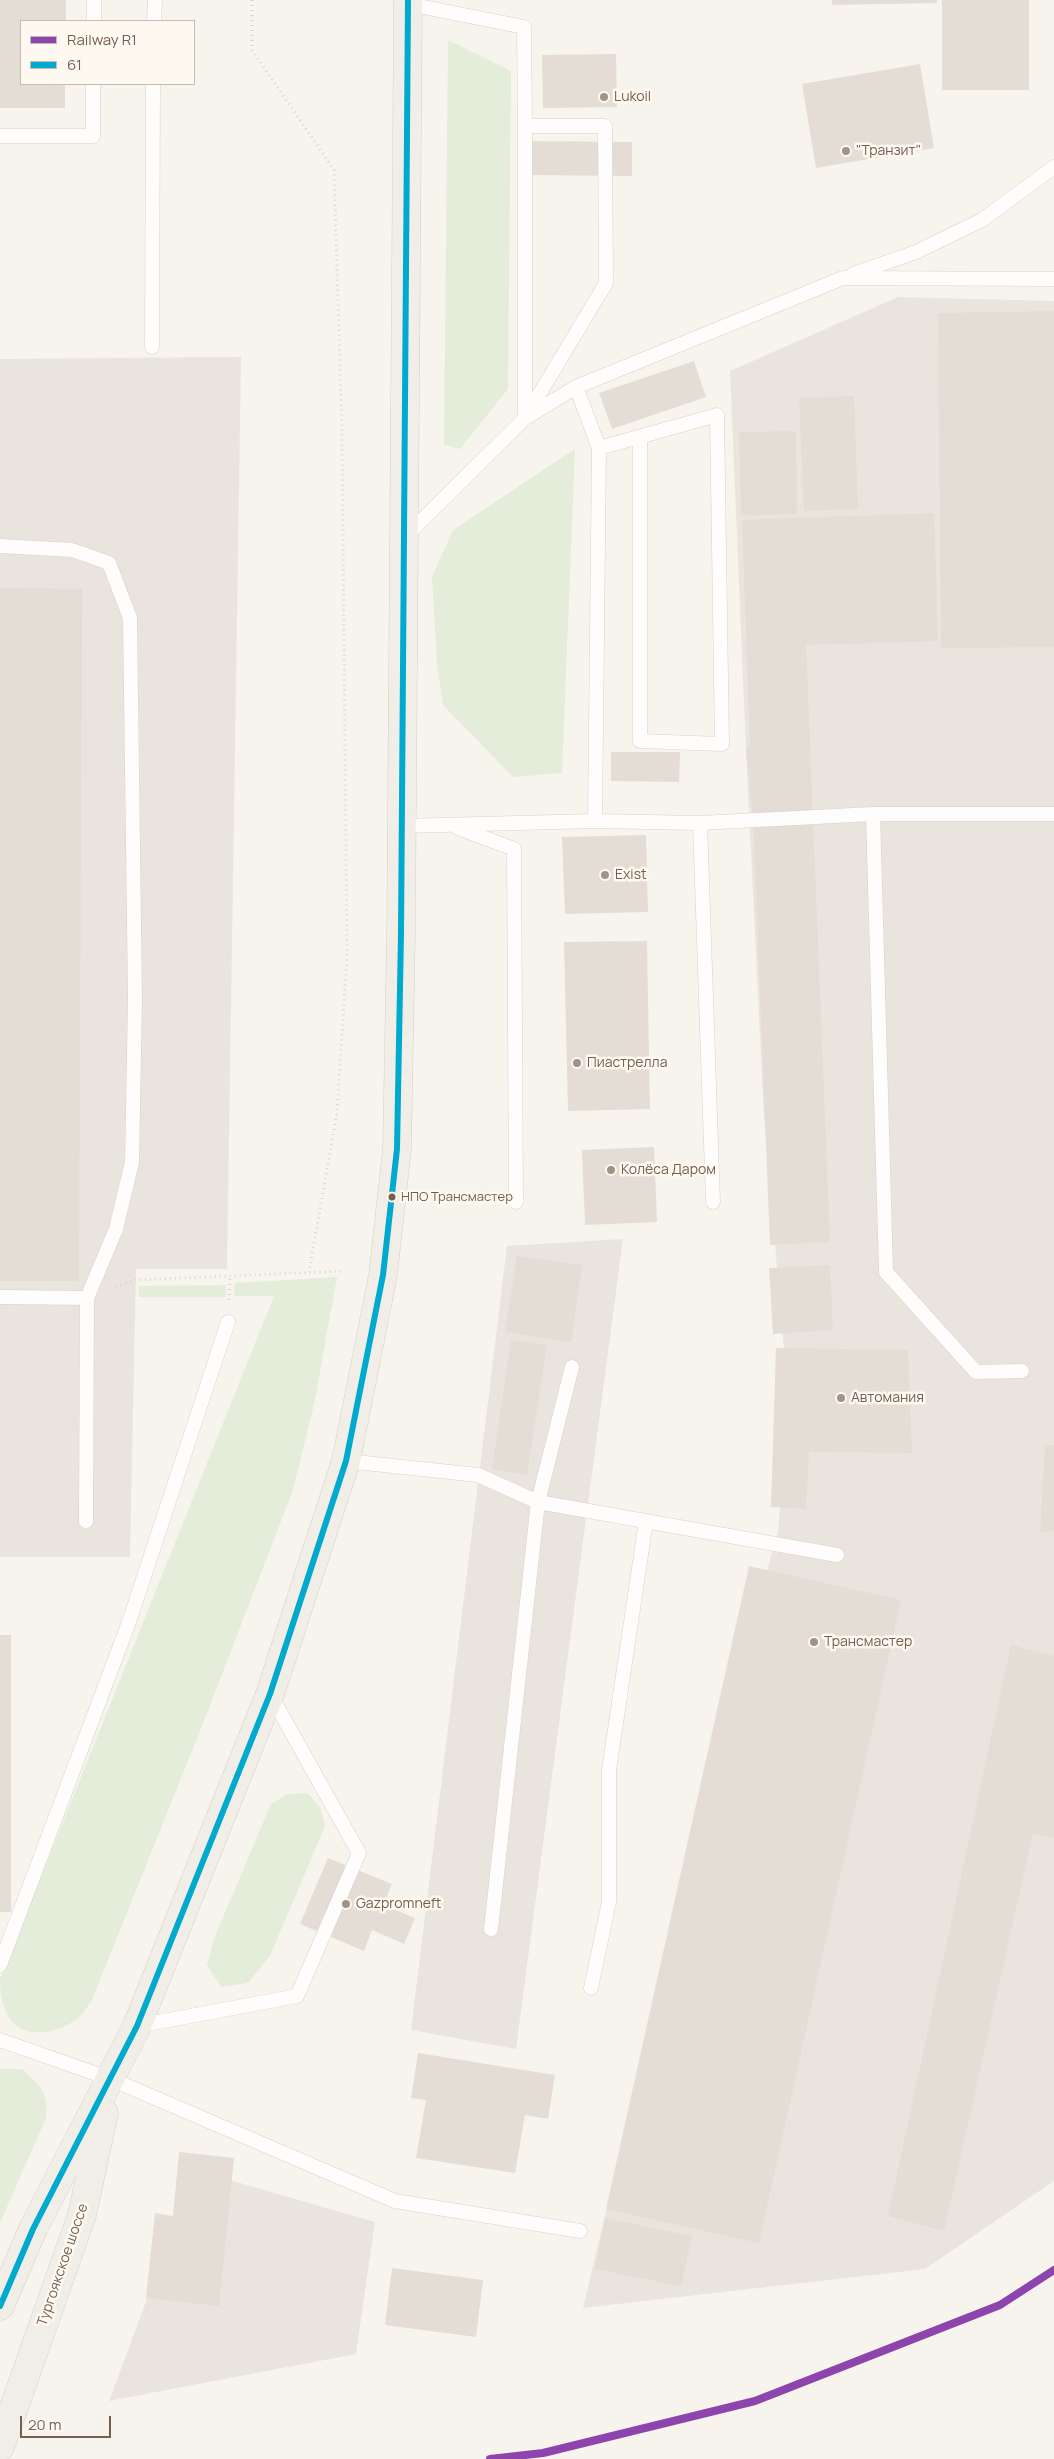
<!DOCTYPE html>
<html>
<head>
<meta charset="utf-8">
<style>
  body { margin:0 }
  #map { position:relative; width:1054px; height:2459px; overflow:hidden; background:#f7f4ee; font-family:Manrope,sans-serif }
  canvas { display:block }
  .legend { position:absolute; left:20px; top:20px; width:175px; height:65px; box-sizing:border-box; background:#fef9f0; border:1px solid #c7bbb0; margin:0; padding:6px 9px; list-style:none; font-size:15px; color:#745f4f }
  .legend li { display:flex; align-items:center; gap:10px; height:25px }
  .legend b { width:25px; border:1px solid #c7bbb0 }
  .scale { position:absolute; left:20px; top:2416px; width:91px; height:22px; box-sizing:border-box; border:2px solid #745f4f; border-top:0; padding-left:6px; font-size:15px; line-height:18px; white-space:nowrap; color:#745f4f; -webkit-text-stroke:4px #fef9f0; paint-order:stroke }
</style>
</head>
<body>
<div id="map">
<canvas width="1054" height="2459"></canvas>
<ul class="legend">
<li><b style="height:6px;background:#8e44ad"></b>Railway R1</li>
<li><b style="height:6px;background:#00a9ce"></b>61</li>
</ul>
<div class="scale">20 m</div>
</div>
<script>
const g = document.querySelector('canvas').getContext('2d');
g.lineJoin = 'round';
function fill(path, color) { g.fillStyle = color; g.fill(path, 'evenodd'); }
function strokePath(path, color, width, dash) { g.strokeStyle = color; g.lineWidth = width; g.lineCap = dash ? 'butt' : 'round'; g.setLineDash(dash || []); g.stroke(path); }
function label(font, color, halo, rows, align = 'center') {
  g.font = font + ' Manrope,sans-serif'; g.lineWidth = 5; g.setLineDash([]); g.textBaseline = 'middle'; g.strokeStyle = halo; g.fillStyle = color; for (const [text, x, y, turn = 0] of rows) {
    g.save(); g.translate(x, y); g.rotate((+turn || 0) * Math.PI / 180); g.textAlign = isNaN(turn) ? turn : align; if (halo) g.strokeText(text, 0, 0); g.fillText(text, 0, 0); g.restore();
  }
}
fill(new Path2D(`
  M898,297L1054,301V2181L925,2269L583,2308L705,1795L778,1531L789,1406L764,1118L746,750L730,371Z
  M241,357L227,1269H136L130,1557H0V359Z
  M623,1239L516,2049L411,2030L507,1246Z
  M195,2170L375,2222L356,2354L109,2401Z`), '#eae4de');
fill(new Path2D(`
  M448,40L511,71L508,389L460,449L444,445Z
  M575,449L562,773L513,777L443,705L437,664L432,577L453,530Z
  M337,1277L315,1400L293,1490L204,1721L92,2000C88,2005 85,2012 80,2016C66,2030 33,2040 16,2025C3,2015 0,1994 0,1979L274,1296H234L235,1283Z
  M226,1285L225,1297H139V1286Z
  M307,1793L320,1807L325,1826L270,1956L248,1983L221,1987L207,1965L215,1936L271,1804L288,1794Z
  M0,2069H22C40,2086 49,2090 46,2118L0,2223Z`), '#e3edda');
fill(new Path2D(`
  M0,0H66V21H21V84H65V108H0Z
  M832,0H937V3L832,5Z
  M942,0H1029V90H942Z
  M616,54L617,107L543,108L542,55Z
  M920,64L934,148L816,168L802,84Z
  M524,141L632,142V176L523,175Z
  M1054,311V647L941,648L938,313Z
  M694,361L706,397L612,429L599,393Z
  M854,396L858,509L804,511L799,398Z
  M796,431L797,514L741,515L739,432Z
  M934,513L938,641L806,645L830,1242L770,1245L753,819L746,750L750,745L742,520Z
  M0,588L82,589L79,1281H0Z
  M611,752H680L679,782L611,781Z
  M646,835L648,912L565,914L562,837Z
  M647,941L650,1109L568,1111L564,942Z
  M654,1147L657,1222L585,1225L582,1150Z
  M517,1256L582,1265L571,1342L505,1332Z
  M830,1265L833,1330L773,1334L769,1268Z
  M511,1340L547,1345L527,1475L492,1469Z
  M776,1348L908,1350L912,1453L809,1452L806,1509L771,1507Z
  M1045,1445H1054V1531L1040,1532Z
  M749,1566L901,1600L759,2243L606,2209Z
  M0,1635H11V1912H0Z
  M1011,1645L1054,1656V1838L1033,1833L944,2231L888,2216Z
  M328,1858L392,1884L383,1905L415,1918L404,1944L372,1930L364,1951L300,1924Z
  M418,2053L555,2075L548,2119L525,2115L515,2173L416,2158L426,2100L411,2098Z
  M179,2152L234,2158L219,2306L146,2298L155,2213L173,2216Z
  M605,2218L692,2236L681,2286L595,2269Z
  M392,2268L483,2280L476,2337L385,2325Z`), '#e3ddd5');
const lane = new Path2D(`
  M94,21V0
  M154,21L155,0
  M525,126V418
  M0,136H93V84
  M853,274L916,252L982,220L1054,167
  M152,347L153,84
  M576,387L599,448L595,821
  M527,417L576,387L843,278L1054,279
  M599,448L717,415L722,744L640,741V437
  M406,536L525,418L606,283L605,126H525L524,27L408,4
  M0,546L72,550L109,563L130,618L135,999L132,1162L116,1229L87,1298L86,1521
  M873,814H1054
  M700,823L873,814L886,1272L976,1372L1022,1371
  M402,826L595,821L700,823L713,1202
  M458,828L514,849L516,1202
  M0,1297L87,1298
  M346,1461L478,1475L538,1502L837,1555
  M491,1929L538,1502L572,1367
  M0,1965L129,1622L228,1322
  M591,1988L609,1902V1770L646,1521
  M137,2026L297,1996L359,1853L270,1694
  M0,2040L111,2079L395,2201L580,2231`);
const primary = new Path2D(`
  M0,2306L33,2229L137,2026L270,1694L346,1461L383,1275L397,1149L401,934L408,0
  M0,2447L82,2215L104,2113`);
strokePath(lane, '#d6d1cc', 15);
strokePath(primary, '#d5cfc8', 29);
strokePath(new Path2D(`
  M252,0V50L334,170L342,430L347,957L337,1113L309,1272
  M116,1287L135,1280L344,1271
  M229,1300L230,1276`), '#d9d4cf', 3, [1, 4]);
strokePath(lane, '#fefdfc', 14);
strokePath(primary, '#f1eee7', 28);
strokePath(new Path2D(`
  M0,2306L33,2229L137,2026L270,1694L346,1461L383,1275L397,1149L401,934L408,0`), '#00a9ce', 6);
strokePath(new Path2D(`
  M490,2459L543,2453L755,2401L1000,2305L1054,2270`), '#8e44ad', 8);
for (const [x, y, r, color] of [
  [604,97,5,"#a29387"],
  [846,151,5,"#a29387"],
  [605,875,5,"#a29387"],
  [577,1063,5,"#a29387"],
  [611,1170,5,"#a29387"],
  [392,1197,4.5,"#745f4f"],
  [841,1398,5,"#a29387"],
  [814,1642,5,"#a29387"],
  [346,1904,5,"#a29387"]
]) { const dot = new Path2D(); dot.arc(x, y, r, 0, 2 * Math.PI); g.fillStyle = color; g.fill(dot); strokePath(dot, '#fef9f0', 2); }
label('13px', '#745f4f', '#fef9f0', [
  ["НПО Трансмастер",401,1197]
], 'left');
label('14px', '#745f4f', '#fef9f0', [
  ["Lukoil",614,97],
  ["\"Транзит\"",856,151],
  ["Exist",615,875],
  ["Пиастрелла",587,1063],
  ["Колёса Даром",621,1170],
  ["Автомания",851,1398],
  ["Трансмастер",824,1642],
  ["Gazpromneft",356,1904]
], 'left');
label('14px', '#745f4f', '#fef9f0', [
  ["Тургоякское шоссе",63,2265,-71]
]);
</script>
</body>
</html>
